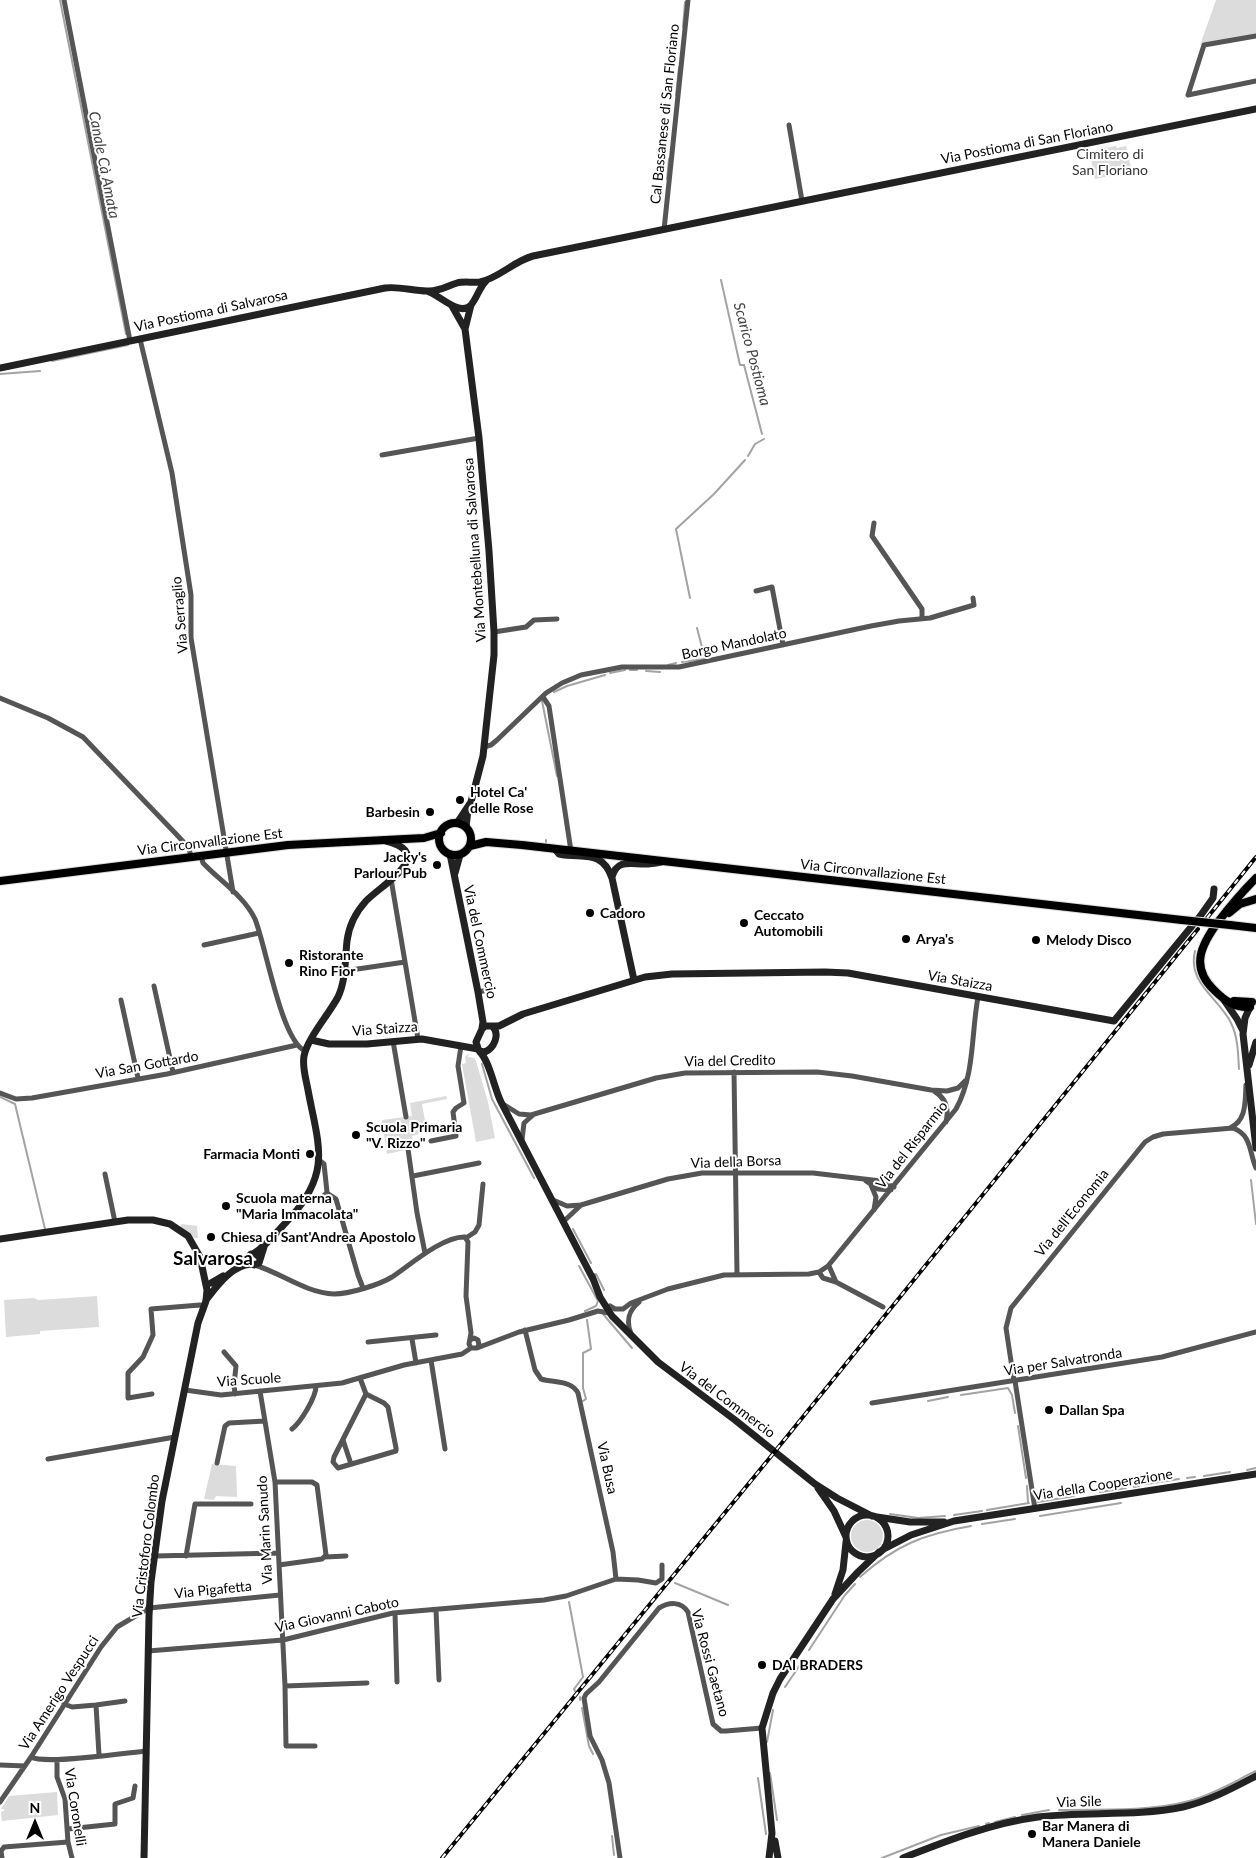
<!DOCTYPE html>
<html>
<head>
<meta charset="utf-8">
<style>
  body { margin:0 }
  #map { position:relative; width:1256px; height:1858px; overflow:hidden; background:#fff; font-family:Lato,sans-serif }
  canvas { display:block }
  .north { position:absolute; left:10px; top:1798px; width:50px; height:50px; -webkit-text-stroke:4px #fff; paint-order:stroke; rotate:0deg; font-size:14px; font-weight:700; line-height:20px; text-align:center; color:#000 }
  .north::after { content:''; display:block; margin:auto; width:18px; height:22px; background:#000; clip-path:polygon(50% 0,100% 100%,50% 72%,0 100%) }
</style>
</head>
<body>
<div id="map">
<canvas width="1256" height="1858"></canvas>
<div class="north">N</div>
</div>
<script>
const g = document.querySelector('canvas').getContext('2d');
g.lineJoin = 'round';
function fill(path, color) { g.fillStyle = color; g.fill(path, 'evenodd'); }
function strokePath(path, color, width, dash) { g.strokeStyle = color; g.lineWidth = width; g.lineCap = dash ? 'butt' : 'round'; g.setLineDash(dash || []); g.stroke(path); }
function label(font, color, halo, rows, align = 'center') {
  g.font = font + ' Lato,sans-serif'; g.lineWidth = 4; g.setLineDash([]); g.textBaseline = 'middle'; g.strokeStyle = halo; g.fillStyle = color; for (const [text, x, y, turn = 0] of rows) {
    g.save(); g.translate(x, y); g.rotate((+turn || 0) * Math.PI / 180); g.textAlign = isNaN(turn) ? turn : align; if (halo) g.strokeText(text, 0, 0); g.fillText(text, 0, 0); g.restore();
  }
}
fill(new Path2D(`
  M1216,0H1256V34L1200,45Z
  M1116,146L1117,148L1126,146L1132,172L1095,179L1090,154L1099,152V149Z
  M469,1053L468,1057L474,1058L476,1061L488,1102L495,1138L476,1142L462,1064L466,1063L465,1057Z
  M446,1096L447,1099L422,1104L427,1132L412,1136L414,1148L387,1154L382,1120L412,1116L410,1103Z
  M182,1224L197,1226L198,1238H194L180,1226Z
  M97,1296L99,1327L40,1331V1334L6,1337L4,1300L34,1298L38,1300Z
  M212,1464L236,1466L237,1497L216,1496L214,1500L204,1499Z
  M851 1536a16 16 0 1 1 32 0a16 16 0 1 1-32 0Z
  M57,1792L58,1815L2,1821L1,1812L4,1811V1809H1L9,1796Z`), '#dcdcdc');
strokePath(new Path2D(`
  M60,0L126,334
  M683,27L685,2
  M676,95L679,67
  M667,179L669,159
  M721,280L740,365H744L762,434
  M52,361L128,345
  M0,374L40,371
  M748,456L755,444L764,439
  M690,598L676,529L714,494L745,460
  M682,662L705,659L697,628
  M668,665L676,663
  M630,670H637
  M646,671L660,672
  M610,673L625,670
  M554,692L567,686L605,675
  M542,701L557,776
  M546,842V840
  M1195,951C1187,983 1219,998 1231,1023C1238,1037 1238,1053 1239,1069
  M482,1064L492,1099L534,1178
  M0,1097L15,1104L45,1229
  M1251,1180L1256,1224
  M573,1229L591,1263
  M579,1266L598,1301L596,1306L585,1311
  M596,1274L604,1290
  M603,1314L632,1348
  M961,1395L1008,1388L1012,1395L1015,1413
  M583,1401L586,1399L583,1388V1353L591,1349L587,1320
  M928,1401L948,1397
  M1018,1426L1026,1478
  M1247,1470L1256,1468
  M1204,1476L1230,1472
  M1187,1478L1195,1477
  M1146,1484L1179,1479
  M1027,1486L1028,1503
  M1134,1487L1139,1486
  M1100,1492L1126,1488
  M1038,1502L1074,1496
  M987,1510L1029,1503
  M890,1514L918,1518L945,1516
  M954,1515L982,1511
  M1040,1516L1121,1503
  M982,1524L1015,1519
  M860,1577C896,1545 924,1534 971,1526
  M675,1583L728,1605
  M569,1602L583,1677L574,1689L575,1691
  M809,1650L845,1595L855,1584
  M785,1687L804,1659
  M580,1697V1700
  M582,1708L589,1746L593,1754
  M767,1742L773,1710
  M770,1773L777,1820
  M758,1778L766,1834
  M1059,1810C1102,1809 1148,1812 1189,1801C1212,1795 1235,1781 1256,1771
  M1022,1815L1049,1810
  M995,1822L1015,1817
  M986,1824L989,1823
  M612,1836L614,1855
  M882,1858L941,1835L979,1826`), '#a3a3a3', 2);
const primary = new Path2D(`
  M439 839a16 16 0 1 1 32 0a16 16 0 1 1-32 0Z
  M470,846L486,842L522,845L1182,920
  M0,881L288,845L424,838L441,833
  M1229,913L1240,904L1256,899
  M1230,925L1256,928
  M1234,1001L1252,1002
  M1250,1007C1235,1008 1225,1001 1214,990C1190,967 1201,945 1218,922C1230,906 1242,892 1256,878`);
strokePath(primary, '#dbdbdb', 10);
strokePath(new Path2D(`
  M64,0L130,341
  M1256,36L1204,45L1188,95L1256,81
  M789,125L802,201
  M664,230L688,0
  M140,339L172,473L191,595V638L233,892
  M382,455L479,438
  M874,523L872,536L922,609V618
  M756,591L772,587L783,645
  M494,632L526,627L534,620L557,619
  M543,697L549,706L571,851
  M0,698L48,718L83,737L177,835L189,848L191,857
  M484,747L491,745L497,740L546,693L562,683L581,675L622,667H679L871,626L899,621L930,618L974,605L973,598
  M201,856L203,863C220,881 244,896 255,919C266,946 281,1040 305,1051
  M391,879L418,1039
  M204,945L259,933
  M344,971L405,962
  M154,986L173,1072
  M478,992L493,989
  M121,1000L138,1078
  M393,1041L406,1117
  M734,1072L737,1274
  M934,1091C946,1098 949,1109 946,1122
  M0,1093L16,1099L32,1098L167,1074L297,1045
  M503,1104L519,1114L531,1115L656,1078L685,1073L817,1072L852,1076L931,1090L947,1091L958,1088L965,1081
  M1230,1128C1247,1120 1245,1101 1246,1085
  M522,1140L524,1123L533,1115
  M431,1141L456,1136L453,1112L456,1108L464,1103L458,1066L461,1046
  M408,1149L417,1213L425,1253
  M105,1174L115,1222
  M413,1176L479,1163
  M866,1181L878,1189L891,1190
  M871,1185L876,1197L874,1210
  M327,1193L336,1199L358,1275L363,1288
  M305,1200L308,1202C315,1200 324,1198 327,1192L324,1164L319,1160
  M553,1200L567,1206L581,1205L668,1179L702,1173H813L881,1181L894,1187
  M563,1222L580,1206
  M466,1238L475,1232L479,1225L483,1184
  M255,1265C281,1273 306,1293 334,1294C349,1294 379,1285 392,1277C410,1265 443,1236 465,1237L468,1242L466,1296L471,1333L469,1344L471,1348H477L479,1345L478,1340L474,1338L470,1340
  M829,1266L836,1282
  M819,1272L823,1278L836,1282L883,1307
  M610,1306L615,1309H623L631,1303L668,1289L724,1275L809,1274L819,1272L828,1266L956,1109C975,1074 971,1035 978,997
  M525,1330L535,1370L541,1379C554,1383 571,1380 578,1393L613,1552L616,1579L638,1580L656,1583L662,1579V1565
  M631,1334C626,1321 628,1311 639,1302
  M412,1339L416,1363
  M368,1342L436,1335
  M477,1348L519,1332L569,1320L598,1311L609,1313
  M224,1352L236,1366L234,1385L235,1394
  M431,1360L445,1449
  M360,1378L366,1394L384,1403L388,1407L396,1448V1451L338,1468L333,1462L334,1457L366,1394
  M1014,1381L1006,1328L1011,1308L1145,1142L1153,1137L1163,1134L1233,1128C1252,1135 1249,1152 1256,1168
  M1015,1381L1035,1509
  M185,1390L221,1395L342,1383L404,1365L462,1354L471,1348
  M260,1391L275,1482L285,1686L286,1746H315
  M152,1394L128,1398V1373L143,1357L153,1335L151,1309L200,1305L204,1306
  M872,1403L1162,1357L1256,1332
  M292,1429C301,1422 316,1397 316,1386
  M343,1440L351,1464
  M48,1459L175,1437
  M217,1463L225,1426L229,1423L265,1421
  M275,1482H312L317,1485L326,1555L322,1559L279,1565
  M155,1556L278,1553
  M186,1556L195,1504H251
  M325,1557L346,1556
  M436,1610L439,1680
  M395,1613L397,1682
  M148,1651L283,1640L393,1613L544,1600L566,1596L616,1579
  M285,1686L367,1683
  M64,1704L72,1707L96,1705
  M99,1755L96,1705L125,1701
  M31,1757C45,1765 126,1753 146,1751
  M57,1760V1777L65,1799L68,1842L72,1858
  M0,1765L25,1766
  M0,1802L31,1757L101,1647L117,1627L149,1608L280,1595
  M68,1829L115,1824V1804L133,1798L135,1786
  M2,1858L1,1851L4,1847L68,1842
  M620,1858L609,1783L602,1760L590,1736L584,1698L586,1694L599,1682L659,1608C669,1602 681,1601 688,1612L713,1724L721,1731H726L762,1728`), '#555', 5);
strokePath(new Path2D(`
  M429,292C441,296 460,317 471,305C477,298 479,288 486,281
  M452,306L465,329L479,438L489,551L494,632V655L483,756L471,802L457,823
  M465,329L471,305
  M0,368L385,288C399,286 413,291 427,291C439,292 447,286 457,283C464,281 473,283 480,282C499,278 514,261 533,256L1256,109
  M466,827L468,810
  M555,849L559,854C583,859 602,849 612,878L634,980
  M450,854L478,992L483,1022L482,1028
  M455,873L460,855
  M612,877C617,859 630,864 645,864C650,864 656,863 661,862
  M1224,1000L1237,1019L1243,1031
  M1250,1007L1245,1018L1243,1034L1256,1148
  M493,1027C500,1035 494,1048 485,1052L479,1051L476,1042L482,1029L485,1026H499L523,1014L645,977L672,974L825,972L848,973L1114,1021L1201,915L1213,898L1214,889
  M311,1040L329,1044H367L422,1039L478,1049
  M480,1052C490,1062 494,1088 501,1102L593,1279
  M1249,1065L1256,1042
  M0,1239L128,1220H153L170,1224L188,1236L200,1257L207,1290L206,1301L198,1323L162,1501L151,1582L149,1616L144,1858
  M253,1254C268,1245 279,1229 291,1217C332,1171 318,1144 308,1090C306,1079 302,1067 304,1056C307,1039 329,1014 338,997C346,980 345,960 347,941C349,925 355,913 366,901C381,885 438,854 386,841
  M259,1257L256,1254H251L249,1256V1261L254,1265L259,1263L264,1247
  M592,1276L600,1297L612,1316L658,1362L735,1420L815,1484L837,1498L872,1516
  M211,1283L223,1276
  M206,1300C217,1286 232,1265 251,1264
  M818,1488L834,1511L846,1537
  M846 1536a21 21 0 1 1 42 0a21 21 0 1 1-42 0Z
  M877,1517L910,1522H944
  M882,1550L911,1535L954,1521L1256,1474
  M835,1594L843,1570L846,1542
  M775,1841L778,1858
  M769,1858L772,1833L762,1728L773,1693L780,1679L833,1599L858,1572L879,1552
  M903,1858C946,1841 992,1823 1038,1817C1086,1811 1135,1817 1183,1807C1209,1801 1233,1788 1256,1776`), '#222', 7);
strokePath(primary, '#000', 8);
const rail = new Path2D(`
  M1207,918L1256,857
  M442,1858L768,1460L1198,929`);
strokePath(rail, '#000', 4);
strokePath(rail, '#fff', 2, [5.5]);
const primaryBridge = new Path2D(`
  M1182,920L1230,925`);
strokePath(primaryBridge, '#dbdbdb', 10, []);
strokePath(primaryBridge, '#000', 8);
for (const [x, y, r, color] of [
  [460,800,5,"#000"],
  [430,812,5,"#000"],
  [437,865,5,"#000"],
  [590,913,5,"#000"],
  [744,923,5,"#000"],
  [906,939,5,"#000"],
  [1036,940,5,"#000"],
  [289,963,5,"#000"],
  [356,1135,5,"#000"],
  [310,1154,5,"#000"],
  [226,1206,5,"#000"],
  [211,1237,5,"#000"],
  [1049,1410,5,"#000"],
  [762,1665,5,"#000"],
  [1032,1834,5,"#000"]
]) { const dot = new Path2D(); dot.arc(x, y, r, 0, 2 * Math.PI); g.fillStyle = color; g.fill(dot); strokePath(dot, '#fff', 2); }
label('14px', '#000', '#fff', [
  ["Cal Bassanese di San Floriano",665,114,-84],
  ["Via Postioma di San Floriano",1027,143,-11],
  ["Via Postioma di Salvarosa",211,311,-12],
  ["Via Montebelluna di Salvarosa",475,550,-94],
  ["Via Serraglio",180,615,-95],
  ["Borgo Mandolato",734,644,-12],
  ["Via Circonvallazione Est",210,842,-7],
  ["Via Circonvallazione Est",873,872,6],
  ["Via del Commercio",480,942,78],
  ["Via Staizza",960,981,10],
  ["Via Staizza",385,1029,-4],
  ["Via del Credito",730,1061,-1],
  ["Via San Gottardo",147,1065,-10],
  ["Via del Risparmio",912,1145,-52],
  ["Via della Borsa",736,1162,-2],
  ["Via dell'Economia",1072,1213,-51],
  ["Via per Salvatronda",1063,1362,-9],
  ["Via Scuole",249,1380,-4],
  ["Via del Commercio",727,1400,37],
  ["Via Busa",607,1468,78],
  ["Via della Cooperazione",1103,1485,-9],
  ["Via Marin Sanudo",265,1530,-93],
  ["Via Cristoforo Colombo",146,1546,-83],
  ["Via Pigafetta",213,1590,-6],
  ["Via Giovanni Caboto",337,1615,-12],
  ["Via Rossi Gaetano",710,1663,75],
  ["Via Amerigo Vespucci",59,1693,-57],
  ["Via Sile",1079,1802,-2],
  ["Via Coronelli",75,1807,81]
]);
label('14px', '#333', '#fff', [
  ["Cimitero di",1110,154],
  ["San Floriano",1110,170]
]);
label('bold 14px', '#000', '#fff', [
  ["Hotel Ca'",470,792],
  ["delle Rose",470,808],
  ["Barbesin",420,812,"right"],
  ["Jacky's",427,857,"right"],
  ["Parlour Pub",427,873,"right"],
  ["Cadoro",600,913],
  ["Ceccato",754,915],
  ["Automobili",754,931],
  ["Arya's",916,939],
  ["Melody Disco",1046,940],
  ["Ristorante",299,955],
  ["Rino Fior",299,971],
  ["Scuola Primaria",366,1127],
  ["\"V. Rizzo\"",366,1143],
  ["Farmacia Monti",300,1154,"right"],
  ["Scuola materna",236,1198],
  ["\"Maria Immacolata\"",236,1214],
  ["Chiesa di Sant'Andrea Apostolo",221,1237],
  ["Dallan Spa",1059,1410],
  ["DAI BRADERS",772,1665],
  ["Bar Manera di",1042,1826],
  ["Manera Daniele",1042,1842]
], 'left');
label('italic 15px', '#444', '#fff', [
  ["Canale Cà Amata",104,165,79],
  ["Scarico Postioma",752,354,75]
]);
label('bold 19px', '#000', '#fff', [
  ["Salvarosa",213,1259]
]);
</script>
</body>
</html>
